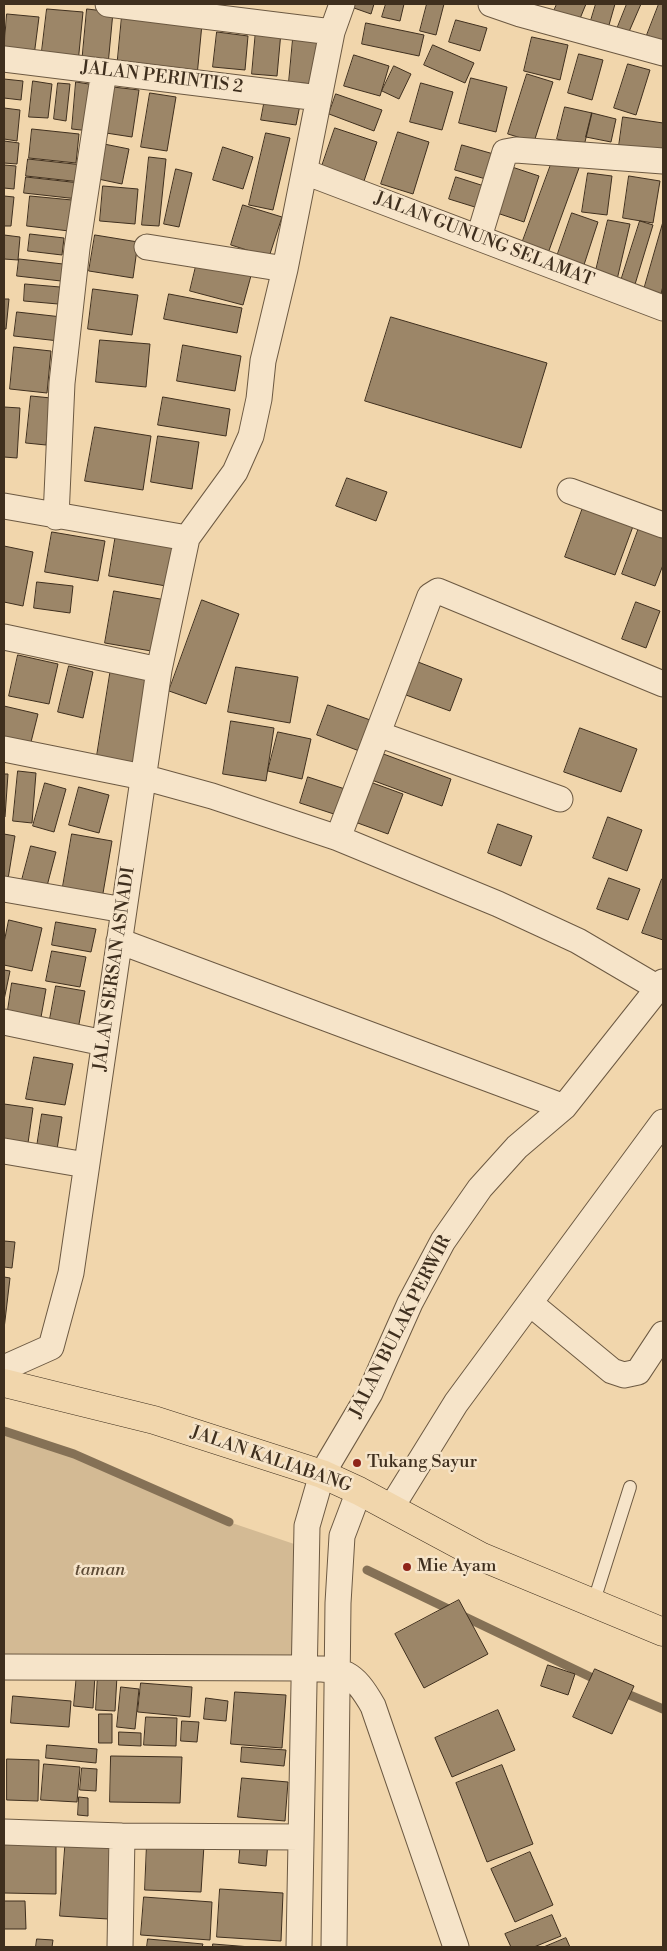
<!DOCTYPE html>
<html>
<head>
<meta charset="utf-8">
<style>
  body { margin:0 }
  #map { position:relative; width:667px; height:1951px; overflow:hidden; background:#f1d6ac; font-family:"Libre Bodoni",serif }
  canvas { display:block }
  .frame { position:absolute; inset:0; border:5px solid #3f2f1e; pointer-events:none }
</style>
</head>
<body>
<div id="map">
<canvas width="667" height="1951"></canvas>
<div class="frame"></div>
</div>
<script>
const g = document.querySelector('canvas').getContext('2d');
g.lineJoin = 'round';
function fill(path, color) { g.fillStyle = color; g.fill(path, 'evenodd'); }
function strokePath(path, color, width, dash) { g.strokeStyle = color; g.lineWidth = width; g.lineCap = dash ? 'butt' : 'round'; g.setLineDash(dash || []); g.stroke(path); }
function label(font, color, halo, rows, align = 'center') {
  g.font = font + ' "Libre Bodoni",serif'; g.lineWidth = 5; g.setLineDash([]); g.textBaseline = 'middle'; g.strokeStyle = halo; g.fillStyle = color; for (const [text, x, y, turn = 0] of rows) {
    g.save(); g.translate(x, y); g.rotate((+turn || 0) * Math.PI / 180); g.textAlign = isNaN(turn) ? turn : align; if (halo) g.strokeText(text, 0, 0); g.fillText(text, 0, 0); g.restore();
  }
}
fill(new Path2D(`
  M4,1431L74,1454L229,1522L303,1547L304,1668L4,1667Z`), '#d3ba94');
strokePath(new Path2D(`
  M4,1431L74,1454L229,1522
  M367,1570L601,1682
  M620,1691L663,1709`), '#857156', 9);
const building = new Path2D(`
  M355,4H374L371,14L354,8Z
  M386,4H404L400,21L382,17Z
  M427,4H444L436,35L420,31Z
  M557,4H586L579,21L554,11Z
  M596,4H615L607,32L589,27Z
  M627,4H641L628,34L617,29Z
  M659,4H663V42L647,35Z
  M47,9L83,12L78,63L41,59Z
  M87,9L113,12L108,65L82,63Z
  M7,14L39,17L34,56L4,52Z
  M122,16L202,24L197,76L117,68Z
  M456,20L487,28L480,51L449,42Z
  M366,23L424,35L419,56L362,44Z
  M256,30L281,32L277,76L252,74Z
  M217,32L248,36L245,70L213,67Z
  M532,37L568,45L560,80L524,71Z
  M293,39L317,41L313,84L289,82Z
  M433,45L474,63L465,83L424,65Z
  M579,54L603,60L592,100L568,93Z
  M354,55L389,66L380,96L344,86Z
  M628,64L650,70L636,115L614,108Z
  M394,66L411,74L399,99L382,91Z
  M527,74L553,82L534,142L508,134Z
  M471,78L507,87L496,132L459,123Z
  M4,79L23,81L21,100L4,98Z
  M33,81L52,84L48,118L29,117Z
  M76,82L95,85L90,131L72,129Z
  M58,83L70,84L66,121L54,119Z
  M421,83L453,92L442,130L410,122Z
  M113,87L139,90L132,137L106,133Z
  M150,93L176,97L167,151L141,147Z
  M336,94L382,110L374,131L329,114Z
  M265,99L300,105L296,125L261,120Z
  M565,107L592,113L584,146L557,139Z
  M4,108L20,110L17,141L4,139Z
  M592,113L616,119L611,142L586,137Z
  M623,117L663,123V152L619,146Z
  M335,128L377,142L363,184L321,169Z
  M32,129L79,134L76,163L29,158Z
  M398,132L429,142L413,194L381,184Z
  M266,133L290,138L273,210L249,205Z
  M4,141L19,143L17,164L4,163Z
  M104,144L129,149L122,184L98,179Z
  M462,145L497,155L489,180L455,170Z
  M223,147L253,157L243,189L213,180Z
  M149,157L166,159L159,226L142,225Z
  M28,159L83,165L81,182L26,176Z
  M553,159L579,168L547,256L521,246Z
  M4,165L16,166L14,189L4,188Z
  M509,166L539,176L524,222L494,212Z
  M176,169L192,173L179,227L164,224Z
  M588,173L612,176L607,215L582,212Z
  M629,176L660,181L653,223L623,218Z
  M26,177L80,183L78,199L24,193Z
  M456,177L484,186L478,208L449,199Z
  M103,186L138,189L135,224L100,221Z
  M4,196L14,197L11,226H4Z
  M30,196L72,200L69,231L27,226Z
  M243,205L282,217L269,257L231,245Z
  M572,213L598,222L581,274L554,265Z
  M608,220L630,224L616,284L594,279Z
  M640,221L653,225L633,291L619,287Z
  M663,222V286L660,298L643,293Z
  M30,234L64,238L62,255L28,251Z
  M4,235L20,237L18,260L4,259Z
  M95,235L138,242L133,278L89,271Z
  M198,258L252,272L243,305L190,291Z
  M19,259L63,264L61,281L17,276Z
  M25,284L60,287L58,304L24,301Z
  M93,289L138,295L132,335L88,329Z
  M169,294L242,308L237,333L164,319Z
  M4,299H9L6,329H4Z
  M17,312L62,317L59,341L14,336Z
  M391,317L547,363L521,448L365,401Z
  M100,340L150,344L146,387L96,382Z
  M183,345L241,356L235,391L177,381Z
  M14,347L51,351L47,393L10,389Z
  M31,396L51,398L46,445L26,443Z
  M163,397L230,409L226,436L158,425Z
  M4,407L20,408L17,458L4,457Z
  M95,427L151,436L143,490L85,481Z
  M158,436L199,442L192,489L151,482Z
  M347,478L387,492L376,521L336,506Z
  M585,502L635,521L615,575L565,557Z
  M640,525L663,534V565L655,586L622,574Z
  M52,532L105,541L98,581L45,572Z
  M116,534L173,543L166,586L109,576Z
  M4,546L33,552L23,606L4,602Z
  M37,582L73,586L70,613L34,608Z
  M114,591L166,600L157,652L105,643Z
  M202,600L239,614L206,704L169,691Z
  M636,602L660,611L646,648L622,639Z
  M18,655L58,664L49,704L9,696Z
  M418,662L462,679L450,711L406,695Z
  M69,666L93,672L83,718L58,712Z
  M236,667L298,677L290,723L228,712Z
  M111,668L152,671L135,769L96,762Z
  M328,705L373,721L362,752L317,735Z
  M4,706L38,714L30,746L4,739Z
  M231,721L274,728L266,781L223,774Z
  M580,728L637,749L621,792L564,772Z
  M278,732L311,739L302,779L268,771Z
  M378,752L451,779L442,806L369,779Z
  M18,771L36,773L32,823L13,821Z
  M4,774H8L5,817H4Z
  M308,777L348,790L340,816L300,803Z
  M370,782L403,794L388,834L355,822Z
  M45,783L66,789L54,832L33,826Z
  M79,787L109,795L99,833L69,825Z
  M608,817L642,830L627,871L593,858Z
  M498,824L532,836L521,866L488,853Z
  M4,834L15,836L8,879L4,878Z
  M72,834L112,841L102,899L62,892Z
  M31,846L56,852L47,886L22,880Z
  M609,878L640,889L628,920L597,909Z
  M662,879H663V940L642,933Z
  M9,920L42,928L32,971L4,965V943Z
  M56,922L96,929L91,952L52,945Z
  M52,951L86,957L80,987L46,981Z
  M4,970L10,971L4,1000Z
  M12,983L46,989L40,1023L7,1017Z
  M56,986L85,991L77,1035L48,1030Z
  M34,1057L73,1064L65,1105L26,1099Z
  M4,1104L33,1108L27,1150L4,1147Z
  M42,1114L62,1117L56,1156L36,1153Z
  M4,1241L15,1242L12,1268L4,1267Z
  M4,1277L10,1278L4,1329Z
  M459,1600L488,1654L424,1688L395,1634Z
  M548,1665L575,1674L568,1695L541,1686Z
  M595,1669L634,1686L612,1734L573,1717Z
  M77,1673L95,1675L93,1708L74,1706Z
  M98,1674L117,1676L115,1711L96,1710Z
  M141,1683L192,1687L190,1717L138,1712Z
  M121,1687L139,1689L135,1729L117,1727Z
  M235,1692L286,1695L282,1748L231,1744Z
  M13,1696L71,1701L69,1727L11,1723Z
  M206,1698L228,1701L226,1721L204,1719Z
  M498,1710L515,1750L452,1777L435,1738Z
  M99,1714H112V1743H99Z
  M146,1717L177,1718L176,1746L144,1745Z
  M182,1721L199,1722L197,1742L181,1741Z
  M119,1732L141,1733V1746L119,1745Z
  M47,1745L97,1749L96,1763L46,1758Z
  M242,1747L286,1750L284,1766L241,1762Z
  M111,1756L182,1757L180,1803L110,1802Z
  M7,1759L39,1760L38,1801L7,1800Z
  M44,1764L80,1767L77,1802L41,1800Z
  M502,1765L533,1844L487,1862L456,1783Z
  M82,1768L97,1769L96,1791L80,1790Z
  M242,1778L288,1782L285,1821L238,1817Z
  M79,1797L88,1798V1816L78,1815Z
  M66,1835L113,1839L108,1919L60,1916Z
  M4,1837H56V1894L4,1893Z
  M241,1839L268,1842L266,1866L239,1863Z
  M147,1843L204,1845L201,1892L145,1890Z
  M530,1852L553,1905L515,1922L491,1869Z
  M220,1889L283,1893L281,1941L217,1937Z
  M144,1897L212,1902L210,1940L141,1935Z
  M4,1901H25L26,1929H4Z
  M552,1915L561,1936L534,1947H511L505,1934Z
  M566,1938L570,1947H544Z
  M37,1939L53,1940L52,1947H36Z
  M148,1939L203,1944L202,1947H147Z
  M213,1944L251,1947H213Z`);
fill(building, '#9c8668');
strokePath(building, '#3f2f1e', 1);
const service = new Path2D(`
  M593,1604L630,1487`);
const minor = new Path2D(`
  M108,4L332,32
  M491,4L520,14L663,53
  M4,59L319,98
  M305,172L663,308
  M479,237L505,152L516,150L663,161
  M147,247L285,269
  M570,491L663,525
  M4,506L187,538
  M56,517L62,383L77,248L104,71
  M4,637L159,670
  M378,734L560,799
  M4,749L143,777L212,796L338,838
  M4,889L124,910
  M119,941L564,1107
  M658,988L578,941L498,904L338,838L430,596L438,591L663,684
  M4,1022L104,1043
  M4,1151L86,1165
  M531,1304L612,1371L624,1375L638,1372L663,1334
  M4,1368L51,1347L71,1273L159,670L187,538L235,472L251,436L259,399L263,361L285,269L332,32L342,4
  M391,1508L456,1403L663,1122
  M4,1667L304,1668C343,1670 352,1669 373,1706L456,1947
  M4,1832L122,1836L301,1837
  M120,1947L122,1836
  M299,1947L307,1526L322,1474L370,1393L410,1303L443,1241L480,1188L517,1147L564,1107L663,982
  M334,1947L338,1603L342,1536L359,1491`);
const primary = new Path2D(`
  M4,1383L154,1420L322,1474L359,1491L482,1557L663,1632`);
strokePath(service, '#6c5942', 14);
strokePath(minor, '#6c5942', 27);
strokePath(primary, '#3f2f1e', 29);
strokePath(service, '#f6e4c9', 12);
strokePath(minor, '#f6e4c9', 25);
strokePath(primary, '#f1d6ac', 28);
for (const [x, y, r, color] of [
  [357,1463,5,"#8f2418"],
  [407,1567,5,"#8f2418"]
]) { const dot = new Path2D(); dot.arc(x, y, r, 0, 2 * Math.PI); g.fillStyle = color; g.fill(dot); strokePath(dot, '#f6e4c9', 2); }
label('18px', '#3f2f1e', '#f6e4c9', [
  ["JALAN PERINTIS 2",162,78,7],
  ["JALAN GUNUNG SELAMAT",484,240,21],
  ["JALAN SERSAN ASNADI",115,969,-82],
  ["JALAN BULAK PERWIR",401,1327,-63],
  ["JALAN KALIABANG",271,1460,19]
]);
label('18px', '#3f2f1e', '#f6e4c9', [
  ["Tukang Sayur",367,1463],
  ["Mie Ayam",417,1567]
], 'left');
label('italic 18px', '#5d4b36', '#f6e4c9', [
  ["taman",100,1571]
]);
</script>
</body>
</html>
